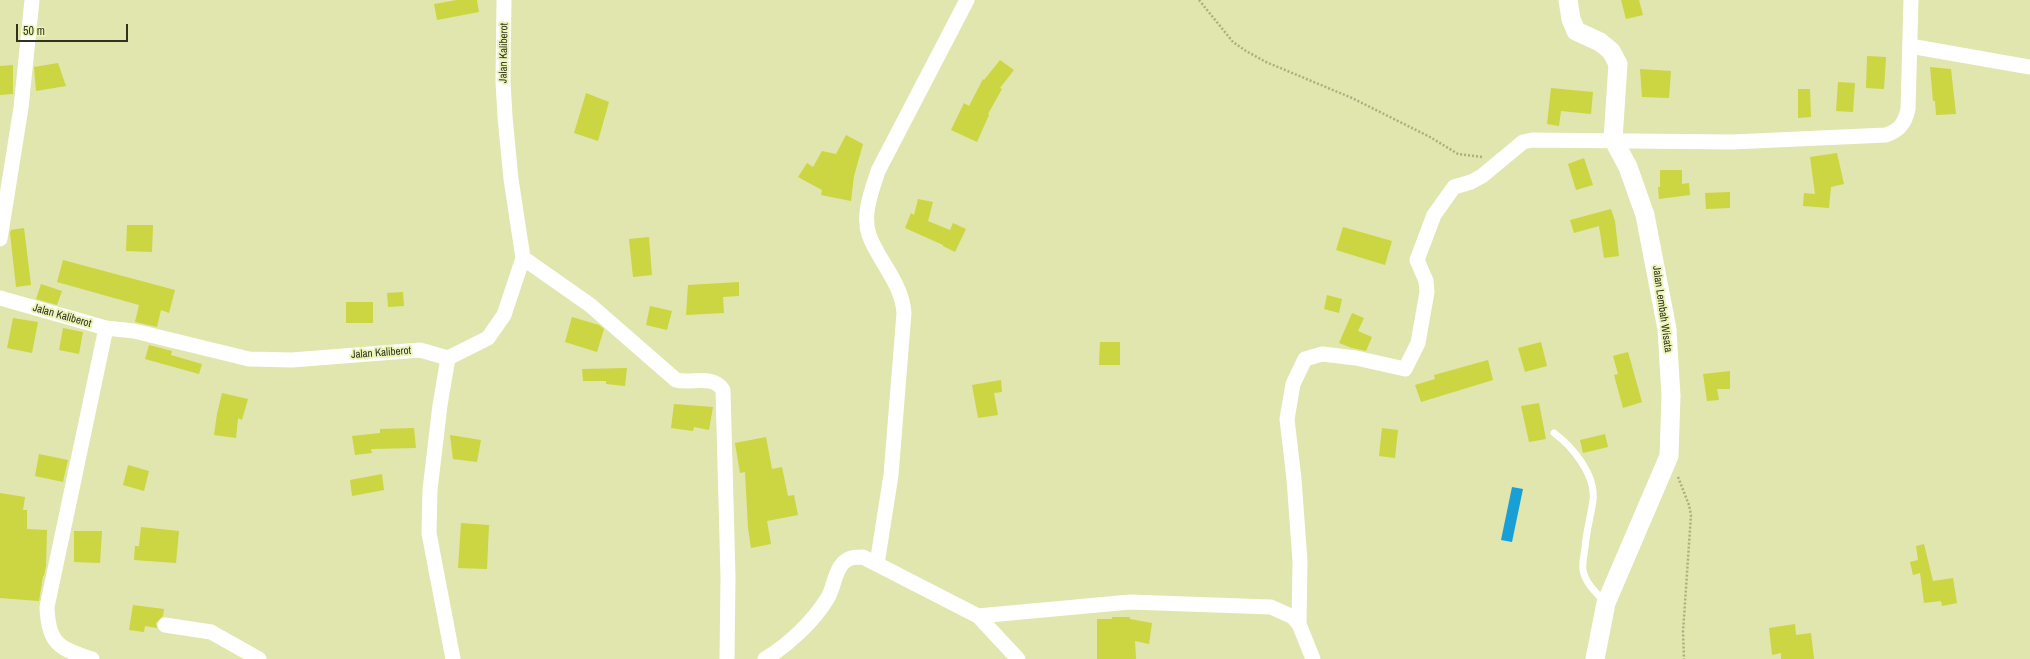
<!DOCTYPE html>
<html>
<head>
<meta charset="utf-8">
<style>
  body { margin:0 }
  #map { position:relative; width:2030px; height:659px; overflow:hidden; background:#e0e6ad; font-family:"Archivo Narrow",sans-serif }
  canvas { display:block }
  .scale { position:absolute; left:16px; top:24px; width:112px; height:18px; box-sizing:border-box; border:2px solid #30321b; border-top:0; padding-left:5px; font-size:12px; line-height:14px; white-space:nowrap; color:#30321b; -webkit-text-stroke:3px #edf4b9; paint-order:stroke }
</style>
</head>
<body>
<div id="map">
<canvas width="2030" height="659"></canvas>
<div class="scale">50 m</div>
</div>
<script>
const g = document.querySelector('canvas').getContext('2d');
g.lineJoin = 'round';
function fill(path, color) { g.fillStyle = color; g.fill(path, 'evenodd'); }
function strokePath(path, color, width, dash) { g.strokeStyle = color; g.lineWidth = width; g.lineCap = dash ? 'butt' : 'round'; g.setLineDash(dash || []); g.stroke(path); }
function label(font, color, halo, rows, align = 'center') {
  g.font = font + ' "Archivo Narrow",sans-serif'; g.lineWidth = 4; g.setLineDash([]); g.textBaseline = 'middle'; g.strokeStyle = halo; g.fillStyle = color; for (const [text, x, y, turn = 0] of rows) {
    g.save(); g.translate(x, y); g.rotate((+turn || 0) * Math.PI / 180); g.textAlign = isNaN(turn) ? turn : align; if (halo) g.strokeText(text, 0, 0); g.fillText(text, 0, 0); g.restore();
  }
}
fill(new Path2D(`
  M1512,487L1523,489L1512,542L1501,540Z`), '#189fd6');
fill(new Path2D(`
  M457,0H477L479,12L437,20L434,4Z
  M1621,0H1639L1643,15L1626,19Z
  M1867,56L1886,57L1884,89L1866,88Z
  M1000,60L1014,70L1000,88L1002,89L988,114L989,115L977,142L951,130L964,103L969,106L983,79L984,80Z
  M58,63L66,86L36,91L34,67Z
  M13,65V94L0,95V66Z
  M1930,67L1951,69L1956,114L1936,115L1935,101H1933Z
  M1640,69L1671,71L1669,98L1642,97Z
  M1838,82L1855,83L1853,112L1836,111Z
  M1551,88L1593,92L1591,114L1561,111L1559,126L1547,124Z
  M1798,89H1810L1811,117L1798,118Z
  M586,93L609,102L598,141L574,133Z
  M846,135L863,144L854,176L851,201L821,195L822,190L798,177L807,163L813,167L822,151L836,154Z
  M1837,153L1844,184L1831,187L1829,208L1803,206L1804,193L1815,194L1810,157Z
  M1584,158L1593,185L1576,190L1568,164Z
  M1660,170H1682V184L1689,183L1690,195L1659,199L1658,187H1660Z
  M1730,192V208L1706,209L1705,193Z
  M918,199L933,202L928,221L950,230L953,223L966,229L955,252L943,246V245L905,228L911,213L914,215Z
  M1611,209L1615,221L1619,256L1604,258L1599,226L1574,233L1570,220Z
  M127,225H153L152,252L126,251Z
  M1343,227L1392,241L1385,265L1336,250Z
  M24,228L31,285L16,287L10,233L11,230Z
  M649,237L652,275L633,277L629,239Z
  M63,260L175,290L169,313L161,310L157,327L135,322L139,305L57,282Z
  M739,282V296L723,297L724,313L686,315L688,285Z
  M41,284L62,291L57,305L36,299Z
  M403,292L404,306L388,307L387,293Z
  M1327,295L1342,299L1339,313L1324,309Z
  M346,302H373V323H346Z
  M650,306L672,311L667,330L646,325Z
  M1352,313L1364,318L1358,331L1372,337L1366,351L1352,348L1339,343Z
  M572,317L599,325L604,329L597,352L565,342Z
  M13,318L38,322L32,353L7,348Z
  M63,328L83,332L79,354L59,350Z
  M1100,342H1120V365H1099Z
  M1541,342L1547,366L1525,372L1518,348Z
  M149,345L172,351L171,355L202,364L199,374L145,359Z
  M1628,352L1642,402L1623,408L1614,375L1618,374L1613,356Z
  M1488,360L1493,380L1421,402L1415,385L1435,379L1434,375Z
  M627,368L625,386L606,384V381H583L582,369Z
  M1730,371V389H1717L1719,400L1707,401L1703,374Z
  M1001,380L1002,392L994,393L998,415L978,418L972,385Z
  M222,393L248,399L242,420L238,418L236,438L214,435L217,414Z
  M1539,403L1546,439L1529,442L1521,406Z
  M674,404L713,407L709,430L694,427L693,431L671,428Z
  M414,428L416,448L371,449L372,453L355,455L352,436L380,433V429Z
  M1382,428L1398,430L1395,458L1379,456Z
  M1605,434L1608,447L1583,453L1580,440Z
  M450,435L481,440L477,462L453,459Z
  M766,437L772,469L782,467L788,496L794,495L798,515L767,521L771,544L751,548L748,528L745,472L740,473L735,443Z
  M39,454L68,460L63,482L35,476Z
  M128,465L149,471L144,491L123,485Z
  M382,474L384,490L352,496L350,480Z
  M0,493L25,497L23,510H27V529L47,530L46,566L44,576H43L39,601L0,598Z
  M461,523L489,525L487,569L458,568Z
  M141,527L179,531L176,563L134,560L135,546H139Z
  M74,531H102L100,563L74,562Z
  M1924,544L1933,581L1953,578L1957,603L1942,606L1941,601L1924,603L1920,573L1913,575L1910,562L1918,560L1916,546Z
  M133,605L164,609L163,616L156,623L157,628L145,626L144,632L129,630Z
  M1112,617H1130V619L1152,623L1149,644L1135,641L1136,659H1097V619H1112Z
  M1795,624L1796,635L1811,633L1814,659H1781V653L1772,655L1769,628Z`), '#ccd542');
strokePath(new Path2D(`
  M1199,0L1233,42L1246,51L1266,62L1352,98L1430,137L1458,154L1482,157
  M1678,477L1689,505L1691,515L1683,632L1684,659`), '#aaaf80', 2.5, [2, 2]);
strokePath(new Path2D(`
  M1554,433C1572,446 1596,475 1593,500C1591,516 1586,532 1585,548C1584,555 1582,563 1583,570C1585,583 1597,593 1605,603`), '#fff', 7);
strokePath(new Path2D(`
  M1910,46L2030,67
  M0,239L21,108L32,0
  M523,258L590,305L676,380C692,384 713,374 723,390L728,576L727,659
  M0,298L106,328L134,331L249,359L292,360L420,350L448,358L488,338L504,315L523,258L511,179L505,117L503,81L504,0
  M448,358L440,405L430,490L429,533L453,659
  M877,564L891,475L904,313C902,283 879,262 869,235C862,214 872,190 878,171L967,0
  M978,616L1130,602L1271,607L1293,617L1299,624L1313,659
  M1299,624L1300,561L1294,479L1287,419L1293,384L1305,359L1322,354L1356,358L1405,369L1418,343L1427,292L1426,281L1417,260L1434,215L1454,187L1471,182L1482,176L1523,142L1532,140L1732,142L1886,135C1900,130 1905,123 1908,109L1911,0
  M165,625L211,632L259,659
  M92,659C59,649 48,643 47,607L106,328
  M765,659C788,645 813,622 827,599C834,589 834,572 843,563C849,557 855,557 863,557L978,616L1018,659`), '#fff', 15);
strokePath(new Path2D(`
  M1568,0L1571,19L1576,31L1600,42L1611,51L1618,64L1613,139L1628,167L1645,215L1667,329L1671,396L1669,456L1606,603L1595,659`), '#fff', 19);
label('11px', '#30321b', '#edf4b9', [
  ["Jalan Kaliberot",504,53,-89],
  ["Jalan Lembah Wisata",1662,309,82],
  ["Jalan Kaliberot",62,316,16],
  ["Jalan Kaliberot",381,353,-4]
]);
</script>
</body>
</html>
